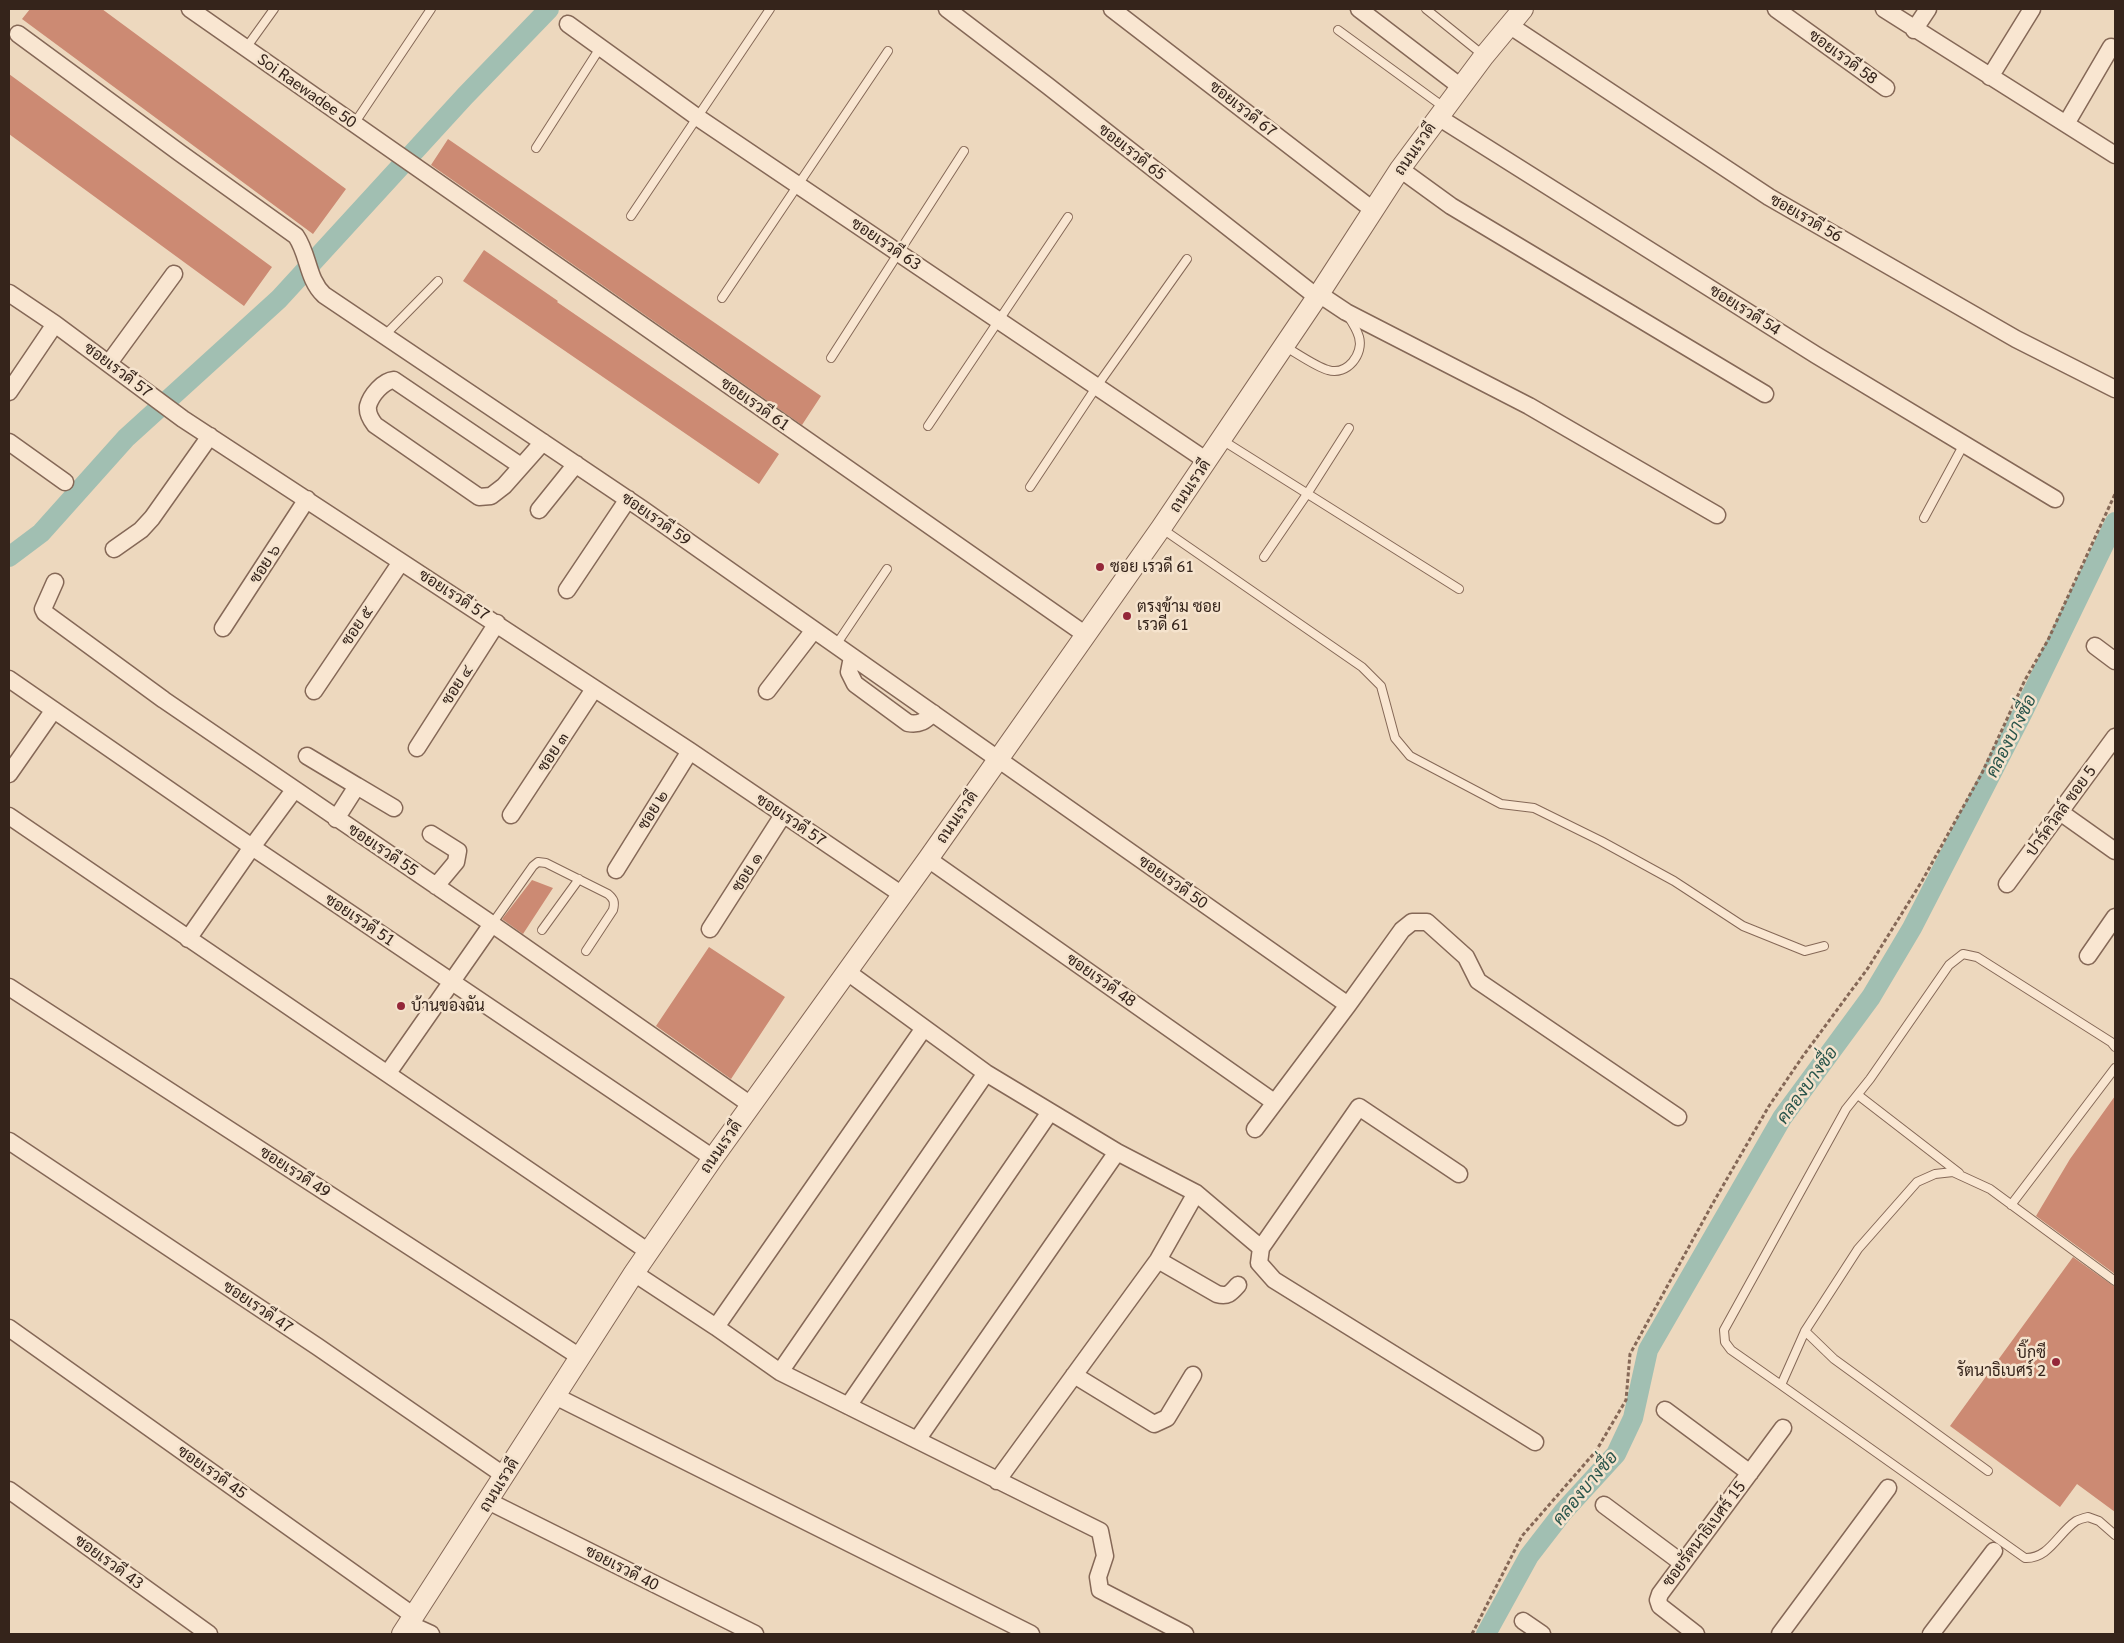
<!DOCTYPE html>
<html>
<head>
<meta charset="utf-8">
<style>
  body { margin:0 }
  #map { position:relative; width:2124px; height:1643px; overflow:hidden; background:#edd8be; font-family:Georgia,serif }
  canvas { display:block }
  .frame { position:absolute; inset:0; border:10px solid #35241b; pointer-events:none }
</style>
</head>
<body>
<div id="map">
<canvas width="2124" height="1643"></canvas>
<div class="frame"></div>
</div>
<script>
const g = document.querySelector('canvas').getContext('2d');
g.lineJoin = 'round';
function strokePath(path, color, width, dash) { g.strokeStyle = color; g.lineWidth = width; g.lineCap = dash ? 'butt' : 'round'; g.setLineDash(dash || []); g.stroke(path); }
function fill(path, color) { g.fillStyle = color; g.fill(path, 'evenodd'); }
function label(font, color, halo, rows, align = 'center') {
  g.font = font + ' Georgia,Sarabun,serif'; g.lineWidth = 5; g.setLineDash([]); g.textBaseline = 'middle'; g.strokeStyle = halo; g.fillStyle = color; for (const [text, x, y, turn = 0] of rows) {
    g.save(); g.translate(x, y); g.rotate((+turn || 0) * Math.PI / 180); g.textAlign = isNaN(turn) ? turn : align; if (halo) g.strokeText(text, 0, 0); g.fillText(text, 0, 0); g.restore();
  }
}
strokePath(new Path2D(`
  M9,557L41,533L126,438L279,299L465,96L549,9
  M1486,1634L1529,1556L1563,1512L1616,1454L1633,1418L1648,1350L1782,1118L1871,997L1912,928L2023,712L2115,522`), '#a1bfb2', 20);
fill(new Path2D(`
  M30,9H102L346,189L313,234L22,19Z
  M9,74L272,267L244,306L9,134Z
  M448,139L821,396L802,425L431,165Z
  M484,250L558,301L557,302L779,454L759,484L463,281Z
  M532,880L553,888L523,934L502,919Z
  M709,947L785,997L731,1079L656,1026Z
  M2115,1096V1274L2036,1216L2070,1159Z
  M2073,1257L2115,1287V1512L2077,1484L2060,1507L1950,1426Z`), '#cc8a73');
const service = new Path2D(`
  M1426,9L1483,55
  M1338,30L1445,108
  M246,48L274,9
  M354,124L431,9
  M536,148L600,48
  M631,216L770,9
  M722,298L888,51
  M385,335L438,281
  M1284,346C1295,352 1316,367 1328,370C1347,376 1364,354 1359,337C1357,330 1352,322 1348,316
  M831,358L964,151
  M928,426L1068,217
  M1222,440L1459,589
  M1030,487L1097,386L1187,259
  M1924,518L1964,444
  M1161,528L1362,667L1381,686L1395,738L1410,756L1501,804L1534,808L1601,841L1674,881L1743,926L1805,951L1824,946
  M1264,557L1307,494L1349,428
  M836,645L887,569
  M492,924L533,866L538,862L546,863L608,894C614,899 615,902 613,910L586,951
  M542,930L579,879
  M1858,1095L1959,1173
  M2011,1205L2115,1068
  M2115,1281L1990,1189L1953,1172L1935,1174L1917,1182L1858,1249L1805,1331L1781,1385L2025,1558C2049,1559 2058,1533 2076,1521C2080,1519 2084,1518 2088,1517L2099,1521L2115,1535
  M1805,1331L1834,1359L1988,1471
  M1781,1385L1731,1350L1725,1342L1724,1330L1846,1109L1870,1079L1949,965L1963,954L1977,957L2111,1042L2115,1047`);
const minor = new Path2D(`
  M190,9L1086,635
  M947,9L1048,86L1317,297
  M1112,9L1373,210
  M1359,9L1461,87
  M1776,9L1886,88
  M1884,9L2115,155
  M568,24L697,117L1207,461
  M1509,25L1769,197L2016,339L2115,389
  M1914,30L1928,9
  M18,34L180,153L296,236C309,255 307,279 324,295L642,509L1348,1005
  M1990,77L2032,9
  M1438,117L1816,355L2055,499
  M2066,124L2111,47
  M1400,169L1451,206L1765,394
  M9,293L55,324L183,419L690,751L901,894
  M1319,294L1346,312L1529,406L1717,515
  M109,363L174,274
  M9,392L55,324
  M9,442L65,482
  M521,466L394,380C383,381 371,395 368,406C367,413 371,420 375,425L479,497L491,496L504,486L543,442
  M539,510L576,464
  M114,549L141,530L152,518L210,436
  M55,582L43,609L45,613L164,700L492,924L751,1105
  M567,590L628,499
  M223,628L307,499
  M2095,646L2115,661
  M852,657L849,672L855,684L908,723C920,725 925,721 933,713
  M9,679L252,847L713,1158
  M314,691L401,562
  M767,691L814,630
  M417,748L497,623
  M307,756L357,786L336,819
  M9,774L53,711
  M357,786L394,808
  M2060,812L2115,851
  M511,815L594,689
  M9,816L649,1252
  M431,834L458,851L456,862L436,886
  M928,859L1274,1102
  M616,870L690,751
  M2007,884L2115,737
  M710,929L783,815
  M188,939L252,847L294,790
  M2088,956L2115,917
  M846,971L986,1073L1117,1152L1196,1193L1261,1248
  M9,987L580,1357
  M388,1073L492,924
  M1255,1129L1348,1005L1402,930L1412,922H1427L1466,957L1478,981L1678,1117
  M9,1141L318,1347L505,1476
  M1459,1174L1359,1107L1261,1248L1259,1263L1274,1280L1535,1442
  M1158,1260L1217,1294C1228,1297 1231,1293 1238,1285
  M634,1273L716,1327L780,1372L1100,1531L1105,1556L1098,1577L1100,1590L1185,1634
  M716,1327L924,1028
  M9,1328L414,1616
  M780,1372L986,1073
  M1074,1375L1154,1424L1167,1418L1193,1375
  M555,1396L1031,1634
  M848,1406L1050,1112
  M1665,1410L1750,1473
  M917,1440L1117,1152
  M997,1481L1158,1260L1196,1193
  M9,1490L209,1634
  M488,1501L755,1634
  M1604,1505L1682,1563
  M1523,1621L1542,1634
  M409,1624L431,1634
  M1696,1634L1660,1606L1658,1600L1660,1594L1783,1428
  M1780,1634L1888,1488
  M1931,1634L1994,1551`);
const tertiary = new Path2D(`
  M402,1634L634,1273L713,1158L928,859L1161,528L1319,294L1400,169L1484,56L1523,9`);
strokePath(service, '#856857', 10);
strokePath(minor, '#856857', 19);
strokePath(tertiary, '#856857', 22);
strokePath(new Path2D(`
  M1472,1634L1522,1536L1596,1451L1626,1400L1630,1354L1713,1203L1769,1106L1803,1056L1868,968L1922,881L1982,773L2025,680L2048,640L2115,494`), '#856857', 3, [4, 2.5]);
strokePath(service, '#f9e6d1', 8);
strokePath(minor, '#f9e6d1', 16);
strokePath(tertiary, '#f9e6d1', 20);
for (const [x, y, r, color] of [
  [1100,567,5,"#942739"],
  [1127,616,5,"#942739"],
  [401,1006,5,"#942739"],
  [2056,1362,5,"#942739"]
]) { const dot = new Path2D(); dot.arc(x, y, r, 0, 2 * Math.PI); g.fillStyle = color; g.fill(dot); strokePath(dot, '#f5e3cd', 2); }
label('16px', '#35241b', '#f5e3cd', [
  ["ซอยเรวดี 58",1843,57,36],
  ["Soi Raewadee 50",307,91,35],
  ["ซอยเรวดี 67",1243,109,38],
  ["ถนนเรวดี",1415,149,-55],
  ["ซอยเรวดี 65",1132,152,38],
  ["ซอยเรวดี 56",1806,218,30],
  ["ซอยเรวดี 63",886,244,34],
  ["ซอยเรวดี 54",1745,310,32],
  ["ซอยเรวดี 57",118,370,37],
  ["ซอยเรวดี 61",755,404,35],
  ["ถนนเรวดี",1190,486,-56],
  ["ซอยเรวดี 59",656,519,35],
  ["ซอย ๖",265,564,-57],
  ["ซอยเรวดี 57",454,595,33],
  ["ซอย ๕",357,626,-56],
  ["ซอย ๔",457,685,-57],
  ["ซอย ๓",553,752,-57],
  ["ซอย ๒",653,810,-58],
  ["ปาร์ควิลล์ ซอย 5",2061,811,-54],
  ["ถนนเรวดี",957,817,-55],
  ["ซอยเรวดี 57",791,820,34],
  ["ซอยเรวดี 55",383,850,34],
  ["ซอย ๑",747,872,-58],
  ["ซอยเรวดี 50",1173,882,35],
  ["ซอยเรวดี 51",360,920,34],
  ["ซอยเรวดี 48",1101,980,35],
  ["ถนนเรวดี",721,1147,-55],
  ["ซอยเรวดี 49",295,1172,33],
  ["ซอยเรวดี 47",258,1307,34],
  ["ซอยเรวดี 45",212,1472,35],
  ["ถนนเรวดี",499,1485,-58],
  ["ซอยรัตนาธิเบศร์ 15",1704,1534,-53],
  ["ซอยเรวดี 43",109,1562,36],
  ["ซอยเรวดี 40",622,1568,27]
]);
label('16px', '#35241b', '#f5e3cd', [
  ["ซอย เรวดี 61",1110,567],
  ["ตรงข้าม ซอย",1137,607],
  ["เรวดี 61",1137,625],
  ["บ้านของฉัน",411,1006],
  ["บิ๊กซี",2046,1353,"right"],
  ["รัตนาธิเบศร์ 2",2046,1371,"right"]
], 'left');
label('italic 18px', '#2a554b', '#f5e3cd', [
  ["คลองบางซื่อ",2011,736,-63],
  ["คลองบางซื่อ",1807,1085,-54],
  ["คลองบางซื่อ",1585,1488,-50]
]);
</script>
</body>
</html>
